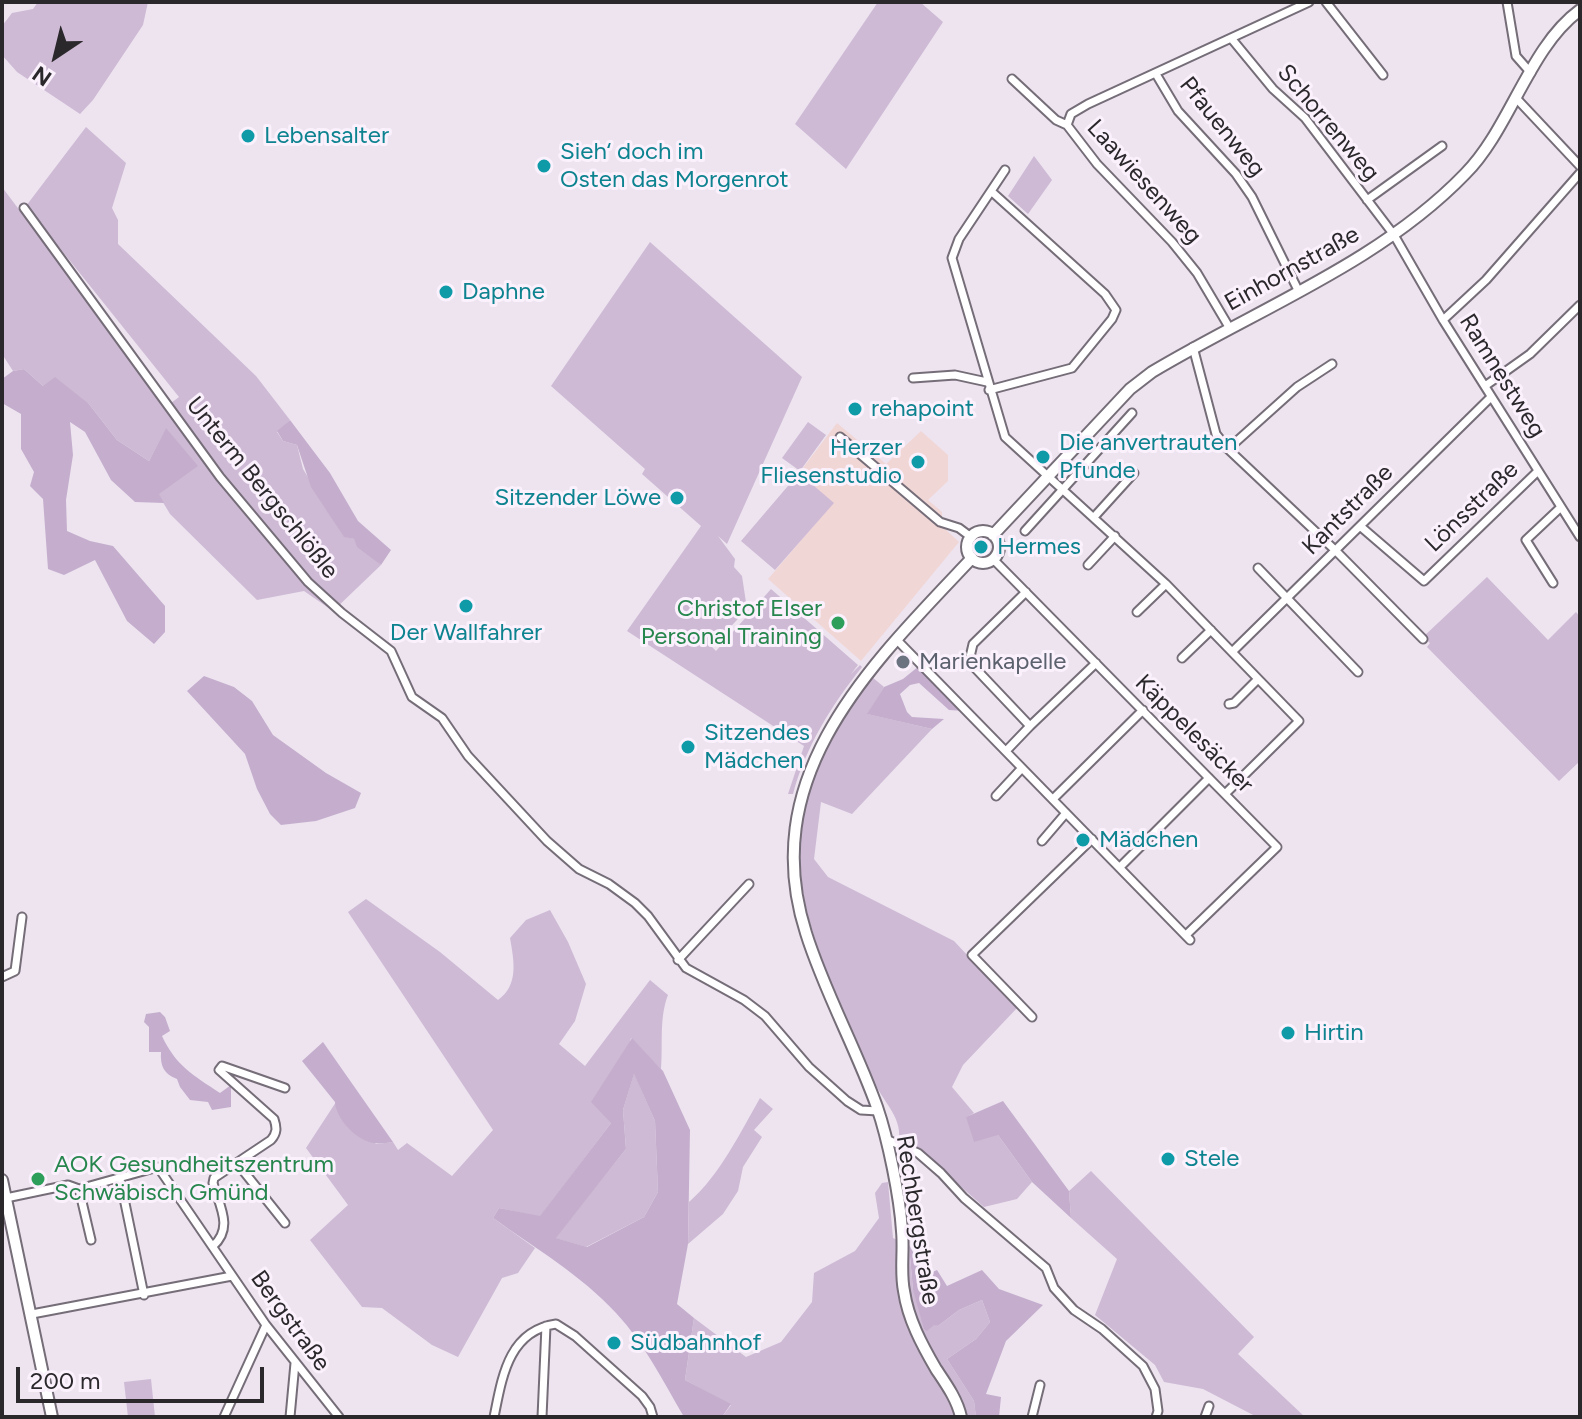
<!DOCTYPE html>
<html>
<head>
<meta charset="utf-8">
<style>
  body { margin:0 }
  #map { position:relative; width:1582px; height:1419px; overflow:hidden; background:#ede4f0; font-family:Figtree,sans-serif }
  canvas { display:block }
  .frame { position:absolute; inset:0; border:4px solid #2b282c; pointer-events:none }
  .north { position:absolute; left:16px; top:16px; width:80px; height:80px; -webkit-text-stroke:6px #faf1fd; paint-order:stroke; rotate:215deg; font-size:22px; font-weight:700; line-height:32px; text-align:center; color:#2b282c }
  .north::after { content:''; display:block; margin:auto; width:28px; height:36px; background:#2b282c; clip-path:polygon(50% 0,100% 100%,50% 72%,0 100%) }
  .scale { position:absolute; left:16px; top:1367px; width:248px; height:36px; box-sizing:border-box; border:4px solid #2b282c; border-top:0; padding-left:10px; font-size:24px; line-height:28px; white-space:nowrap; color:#2b282c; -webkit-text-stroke:6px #faf1fd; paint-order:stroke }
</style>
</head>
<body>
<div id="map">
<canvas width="1582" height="1419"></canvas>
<div class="frame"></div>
<div class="north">N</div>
<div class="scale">200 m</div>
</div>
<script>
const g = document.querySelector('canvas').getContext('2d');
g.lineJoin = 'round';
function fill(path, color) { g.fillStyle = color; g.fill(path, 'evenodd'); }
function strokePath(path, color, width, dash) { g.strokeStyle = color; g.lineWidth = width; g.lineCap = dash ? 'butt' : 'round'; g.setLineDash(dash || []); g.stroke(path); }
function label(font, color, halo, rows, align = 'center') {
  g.font = font + ' Figtree,sans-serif'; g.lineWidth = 6; g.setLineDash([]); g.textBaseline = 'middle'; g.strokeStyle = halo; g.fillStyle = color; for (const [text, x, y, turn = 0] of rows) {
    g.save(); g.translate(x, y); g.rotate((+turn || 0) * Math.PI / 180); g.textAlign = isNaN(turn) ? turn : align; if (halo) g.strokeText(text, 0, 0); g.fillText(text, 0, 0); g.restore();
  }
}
fill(new Path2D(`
  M837,423L886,464L921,431L948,455V481L928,500L942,512V526L959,542L861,661L768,579L833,503L799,473Z`), '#f1d6d6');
fill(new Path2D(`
  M38,2H148L143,25L93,100L80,114L17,72L2,55V26L12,13L33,9Z
  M878,2H920L943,22L846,169L795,124Z
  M86,127L126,163L112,208L118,220V244L256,376L290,420L277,432L283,441L297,445L303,469L344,536L354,539L381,565L333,611L304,591L257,600L170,514L158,494L180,447L166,429L149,461L117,440L89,404L43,386L24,369L13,371L2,354V187L167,406L179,397L26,206Z
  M1034,156L1052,180L1028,214L1008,196Z
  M650,242L802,377L727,544L718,536L735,559L734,567L742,576L747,609L712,647L716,651L771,589L858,665L851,674L860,665L862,667C831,706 806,746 793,794H788L804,746L627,631L701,526L642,474L645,469L551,386Z
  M808,422L826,435L800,471L782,458Z
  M799,473L834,503L775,570L741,541Z
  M1487,577L1548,640L1576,612L1580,617V761L1559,781L1427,647L1430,643L1423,637Z
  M872,677L884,687L868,714L932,729L852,814L821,802L814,859L828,877L954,941L1017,1008L963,1065L952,1087L974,1113L967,1117L998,1135L1032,1182L1017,1199L984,1207L926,1156L899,1139C902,1116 881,1100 873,1079C853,1028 826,979 811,926C783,829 811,753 872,677Z
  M366,899L440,952L498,1000C519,985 514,961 510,938L526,920L550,910L568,942L586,984L575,1021L559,1044L585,1066L650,980L668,995C659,1018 663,1044 661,1069L631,1038L611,1123L540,1217L499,1208L493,1218L535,1248L518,1273L502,1278L458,1357L432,1345L382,1308L362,1307L310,1240L348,1205L306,1148L336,1102L376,1144L393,1142L398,1150L407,1143L452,1176L493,1130L348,912Z
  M634,1073L655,1121L658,1192L644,1217L586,1247L555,1238L626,1149L623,1110Z
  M760,1098L773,1109L754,1130L762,1137L743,1167L738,1191L723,1214L688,1244L689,1202C720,1175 740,1133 760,1098Z
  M1091,1171L1254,1337L1238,1354L1305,1417H1257L1203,1389L1164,1382L1155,1365L1095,1315L1117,1259L1071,1218L1069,1191Z
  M888,1182L893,1238L909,1245L913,1290L934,1324L938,1326L959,1310L982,1300L990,1322L976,1339L947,1359L974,1401L976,1417H722L731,1405L685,1380L694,1318L746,1357L781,1342L812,1302L814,1273L855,1251L879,1218L875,1193L882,1183Z
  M151,1379L155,1417H128L124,1382Z`), '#cebad5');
fill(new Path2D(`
  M24,369L43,386L55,377L89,404L117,440L149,461L166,428L198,466L159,494L164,503L135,502L111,480L85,432L70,422L73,455L66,500L67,531L90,541L113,546L165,606V632L154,644L127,621L95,560L64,575L48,569L43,499L30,486L34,472L21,449V414L2,403V379L13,371Z
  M290,420L330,473L358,521L391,550L381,565L357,547L354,539L344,537L311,487L297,445L283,441L277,431Z
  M919,666L964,711L949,710L919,683L910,685L900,694L907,712L912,717L944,719L932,729L867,714L884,687L903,679Z
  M204,676L234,687L252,701L273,735L326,773L361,793L355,808L316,821L281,825L270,814L257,789L245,754L187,691Z
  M160,1012L165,1017L170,1031L162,1036C176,1066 193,1075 220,1093L231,1085V1107L212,1110L208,1102L190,1100L180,1087L177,1079C164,1074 160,1066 161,1052H149V1027L144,1022L146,1014Z
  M632,1038L663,1071L690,1130L688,1244L677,1304L694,1318L685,1380L731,1404L722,1417H684C663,1381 644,1343 616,1313C581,1275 535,1248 493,1218L499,1208L540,1216L611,1123L591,1102ZM634,1074L655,1121L658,1192L644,1217L587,1247L556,1238L626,1149L623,1110Z
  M323,1042L393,1142C387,1143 379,1144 373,1143C356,1140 336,1119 335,1102L302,1061Z
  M1003,1101L1069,1191L1071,1218L1032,1182L998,1135L974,1142L966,1117Z
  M909,1245L926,1275L937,1270L947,1286L982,1270L999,1289L1043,1305L1006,1341L986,1394L1001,1397L999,1417H976L974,1401L947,1359L976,1339L990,1322L982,1300L959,1310L938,1326L934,1325L927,1331L924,1329L913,1290Z`), '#c5aecd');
strokePath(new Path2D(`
  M2,1287V1292`), '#81a5ba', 2);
const street = new Path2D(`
  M1326,2L1383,75
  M1507,2L1516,56L1531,73
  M1231,38L1273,89L1305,118L1394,235L1443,320L1580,537
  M1156,74L1178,111L1236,174L1252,197L1299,292
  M1012,79L1056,120L1067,125L1097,164L1172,242L1197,273L1229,327
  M1516,98L1580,166
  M1067,125L1071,114L1088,104L1309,2
  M1005,170L959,239L952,258L1005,437L1166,584L1299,721L1225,794
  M1367,200L1442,146
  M24,208L220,477L308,582L342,613L391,651L412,697L442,718L468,756L547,841L579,869L609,884L635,903L648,916L686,968L744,1000L765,1016L809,1067L847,1101L861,1110L878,1111
  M1443,320L1486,280L1580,173
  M1193,347L1216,434L1228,449L1336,551L1423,639
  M913,378L955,375L987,382
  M1485,386L1530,354L1580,305
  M989,390L1072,368L1112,319L1116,310L1105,294L991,191
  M840,437L940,522L959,528L971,537
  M1228,449L1297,387L1332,364
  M1095,516L1134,473
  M1360,526L1424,581L1538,471
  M1025,531L1132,413
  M993,559L1277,847L1186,935
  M1088,565L1115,536
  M1258,568L1358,672
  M1553,583L1526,540L1561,507
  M1026,592L973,644L970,657L976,669L1030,726L1096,663
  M1137,612L1166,584
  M896,639L1190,940
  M1232,652L1491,397
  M1182,658L1211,630
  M1229,704L1234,703L1258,679
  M1006,751L1030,726
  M996,796L1022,768
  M1053,799L1143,710
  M1042,841L1066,813
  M1120,867L1209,778
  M678,960L749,884
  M2,977L15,971L22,917
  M1032,1017L972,955L1092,839
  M886,1139L918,1153L941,1173L964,1198L1046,1268L1054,1288L1074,1310L1102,1329L1143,1366L1155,1389L1158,1411L1156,1417
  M237,1163L285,1223
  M120,1179L144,1295
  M79,1189L91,1240
  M6,1198L68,1185L79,1189L158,1167L266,1325L339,1417
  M213,1246C234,1228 219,1205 213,1183L214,1178L271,1140C277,1133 277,1128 274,1119L219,1070L222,1066L285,1088
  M32,1314L232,1276
  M224,1417L266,1325
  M290,1417L295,1363
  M494,1417C502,1378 508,1331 556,1324L575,1336L642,1396L650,1407L653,1417
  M542,1417L546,1326
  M1032,1417L1040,1385
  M1205,1417L1209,1406`);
const secondary = new Path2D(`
  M967 547a16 16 0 1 1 32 0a16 16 0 1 1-32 0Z
  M993,535L1130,389L1152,372C1257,309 1379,263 1465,174C1510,129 1529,47 1580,10
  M2,1180L52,1417
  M961,1417C957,1399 946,1384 936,1369C922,1345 908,1319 904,1291C900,1272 904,1251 902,1231C900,1197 888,1139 877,1107C856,1048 824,991 806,933C755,774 873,663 972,558`);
strokePath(street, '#756d78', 11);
strokePath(secondary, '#756d78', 14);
strokePath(street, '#fff', 7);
strokePath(secondary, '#fff', 10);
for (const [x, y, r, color] of [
  [248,136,8,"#0f9aa8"],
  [544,166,8,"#0f9aa8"],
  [446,292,8,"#0f9aa8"],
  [855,409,8,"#0f9aa8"],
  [1043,457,8,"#0f9aa8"],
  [918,462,8,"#0f9aa8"],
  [677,498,8,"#0f9aa8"],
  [981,547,8,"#0f9aa8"],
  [466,606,8,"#0f9aa8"],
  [838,623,8,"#2e9e5b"],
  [903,662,8,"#6b7280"],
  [688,747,8,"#0f9aa8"],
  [1083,840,8,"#0f9aa8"],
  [1288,1033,8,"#0f9aa8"],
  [1168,1159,8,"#0f9aa8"],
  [38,1179,8,"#2e9e5b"],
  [614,1343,8,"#0f9aa8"]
]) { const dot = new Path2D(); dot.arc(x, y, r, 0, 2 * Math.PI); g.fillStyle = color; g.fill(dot); strokePath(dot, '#faf1fd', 3); }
label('24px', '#2b282c', '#faf1fd', [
  ["Schorrenweg",1328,123,50],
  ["Pfauenweg",1222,127,51],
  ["Laawiesenweg",1144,182,48],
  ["Einhornstraße",1292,269,-29],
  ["Ramnestweg",1502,376,58],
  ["Unterm Bergschlößle",262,488,51],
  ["Lönsstraße",1472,507,-44],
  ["Kantstraße",1348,510,-45],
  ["Käppelesäcker",1194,734,45],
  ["Rechbergstraße",917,1220,81],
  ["Bergstraße",290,1321,54]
]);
label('24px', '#0d838f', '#faf1fd', [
  ["Lebensalter",264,136],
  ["Sieh‘ doch im",560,152],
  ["Osten das Morgenrot",560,180],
  ["Daphne",462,292],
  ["rehapoint",871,409],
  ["Die anvertrauten",1059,443],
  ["Pfunde",1059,471],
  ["Herzer",902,448,"right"],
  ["Fliesenstudio",902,476,"right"],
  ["Sitzender Löwe",661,498,"right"],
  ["Hermes",997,547],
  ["Der Wallfahrer",466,633,"center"],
  ["Sitzendes",704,733],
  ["Mädchen",704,761],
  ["Mädchen",1099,840],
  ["Hirtin",1304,1033],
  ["Stele",1184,1159],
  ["Südbahnhof",630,1343]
], 'left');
label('24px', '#27864d', '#faf1fd', [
  ["Christof Elser",822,609],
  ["Personal Training",822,637],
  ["AOK Gesundheitszentrum",54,1165,"left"],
  ["Schwäbisch Gmünd",54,1193,"left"]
], 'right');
label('24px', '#5b616d', '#faf1fd', [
  ["Marienkapelle",919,662]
], 'left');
</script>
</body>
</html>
